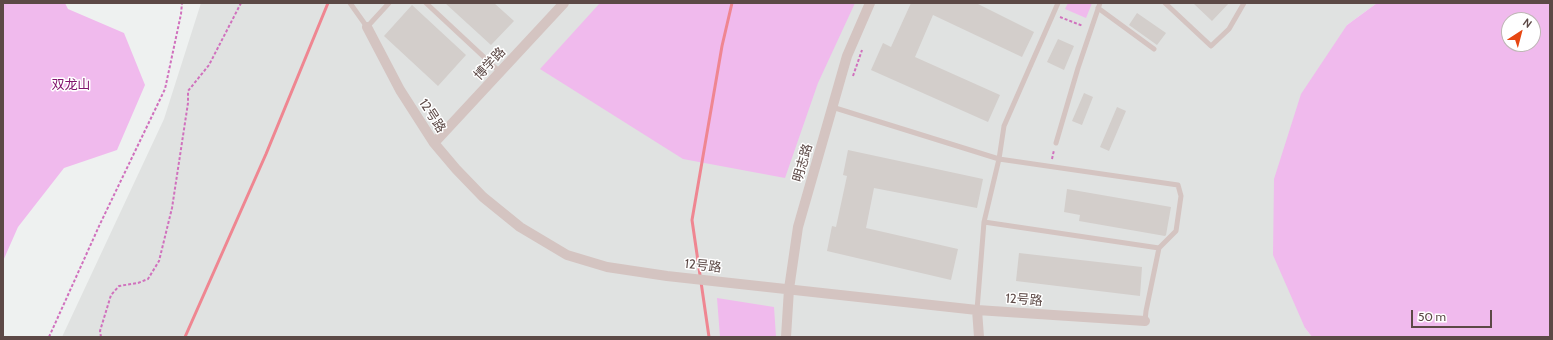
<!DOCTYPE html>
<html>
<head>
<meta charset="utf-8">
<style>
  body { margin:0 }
  #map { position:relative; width:1553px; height:340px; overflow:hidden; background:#eef1f0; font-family:Cabin,sans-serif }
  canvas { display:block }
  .frame { position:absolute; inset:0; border:4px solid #5c4946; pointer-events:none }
  .north { position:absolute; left:1501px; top:12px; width:40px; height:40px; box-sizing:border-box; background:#fff; border:1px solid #beb6b5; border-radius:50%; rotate:36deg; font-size:11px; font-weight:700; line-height:16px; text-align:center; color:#5c4946 }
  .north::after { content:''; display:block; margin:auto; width:14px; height:18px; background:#e74712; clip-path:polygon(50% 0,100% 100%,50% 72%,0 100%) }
  .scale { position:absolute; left:1411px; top:310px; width:81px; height:18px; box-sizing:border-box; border:2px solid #5c4946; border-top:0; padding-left:5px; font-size:12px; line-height:14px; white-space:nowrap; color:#5c4946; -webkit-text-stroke:3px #fff; paint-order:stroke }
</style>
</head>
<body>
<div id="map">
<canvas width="1553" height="340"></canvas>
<div class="frame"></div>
<div class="north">N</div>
<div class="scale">50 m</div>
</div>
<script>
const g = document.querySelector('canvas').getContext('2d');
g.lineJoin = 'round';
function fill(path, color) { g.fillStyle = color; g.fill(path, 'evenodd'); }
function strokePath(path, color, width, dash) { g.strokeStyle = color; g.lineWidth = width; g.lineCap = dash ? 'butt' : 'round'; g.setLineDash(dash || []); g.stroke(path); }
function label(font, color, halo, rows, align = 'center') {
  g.font = font + ' Cabin,"Noto Sans SC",sans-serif'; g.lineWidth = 3; g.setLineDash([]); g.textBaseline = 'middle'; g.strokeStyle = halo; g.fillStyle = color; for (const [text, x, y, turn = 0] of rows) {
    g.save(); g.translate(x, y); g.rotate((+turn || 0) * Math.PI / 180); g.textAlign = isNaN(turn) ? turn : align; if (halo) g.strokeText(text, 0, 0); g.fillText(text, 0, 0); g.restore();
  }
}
fill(new Path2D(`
  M201,3H1377L1347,25L1305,328L1312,337H62L164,119Z`), '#e0e2e1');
fill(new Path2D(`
  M3,3H65L68,9L124,33L145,85L117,150L64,168L18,227L3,261Z
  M600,3H855L818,83L785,178L683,159L540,69Z
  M1068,3H1092L1086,18L1065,9Z
  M1377,3H1550V337H1312L1305,328L1273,255L1274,179L1301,94L1347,25ZM1509,20H1533V44H1509Z
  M717,298L774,307L776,337H720Z`), '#f0baed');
strokePath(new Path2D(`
  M185,337L266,154L328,3
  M709,337L692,220L722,46L732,3`), '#ef8691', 3);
fill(new Path2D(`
  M445,3H494L514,21L491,45Z
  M911,3H976L1034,32L1022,57L933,15L915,57L1000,95L988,122L871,70L883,43L891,47Z
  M1193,3H1229L1212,21Z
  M412,5L466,55L438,86L384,36Z
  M1137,13L1166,33L1157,45L1129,25Z
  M1058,39L1074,46L1064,70L1047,62Z
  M1084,93L1093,97L1082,125L1072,121Z
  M1117,107L1126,111L1109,151L1100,147Z
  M848,150L983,179L977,208L874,188L866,228L958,249L951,280L827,251L832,226L836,227L847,176L843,175Z
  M1067,189L1171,207L1166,235L1165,236L1079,221L1080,215L1064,212Z
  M1019,253L1142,267L1140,296L1016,281Z`), '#d3cecb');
strokePath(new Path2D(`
  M1060,17L1083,26
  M853,76L862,50
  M1052,159L1054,150
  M49,337L100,224L165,89L181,14L182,3
  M101,337L100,331L111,295L119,286L138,283L148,279L159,261L172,208L188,103V91L209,65L241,3`), '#d071bd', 2, [3, 2]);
strokePath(new Path2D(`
  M350,3L367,27L389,3
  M426,3L500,72
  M1165,3L1211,46L1229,29L1244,3
  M1098,8L1154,49
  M832,107L999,159L1178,185L1181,196L1176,231L1159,248L1146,311L1145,321
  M1056,143L1078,68L1100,3
  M984,222L1159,248
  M977,310L984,222L999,159L1004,126L1058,3`), '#d4c4c1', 5);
strokePath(new Path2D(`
  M367,27L400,90L434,143L456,169L483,197L520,227L567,255L607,267L667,276L977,310L1145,321
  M434,143L564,3
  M977,310L979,337
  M786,337L789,289L798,227L847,56L870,3`), '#d4c4c1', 10);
label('13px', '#5c4946', '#fff', [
  ["博学路",490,64,-47],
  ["12号路",432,116,57],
  ["明志路",803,163,-74],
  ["12号路",703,266,6],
  ["12号路",1024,300,4]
]);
label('13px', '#80136c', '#fff', [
  ["双龙山",71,85]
]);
</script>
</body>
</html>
